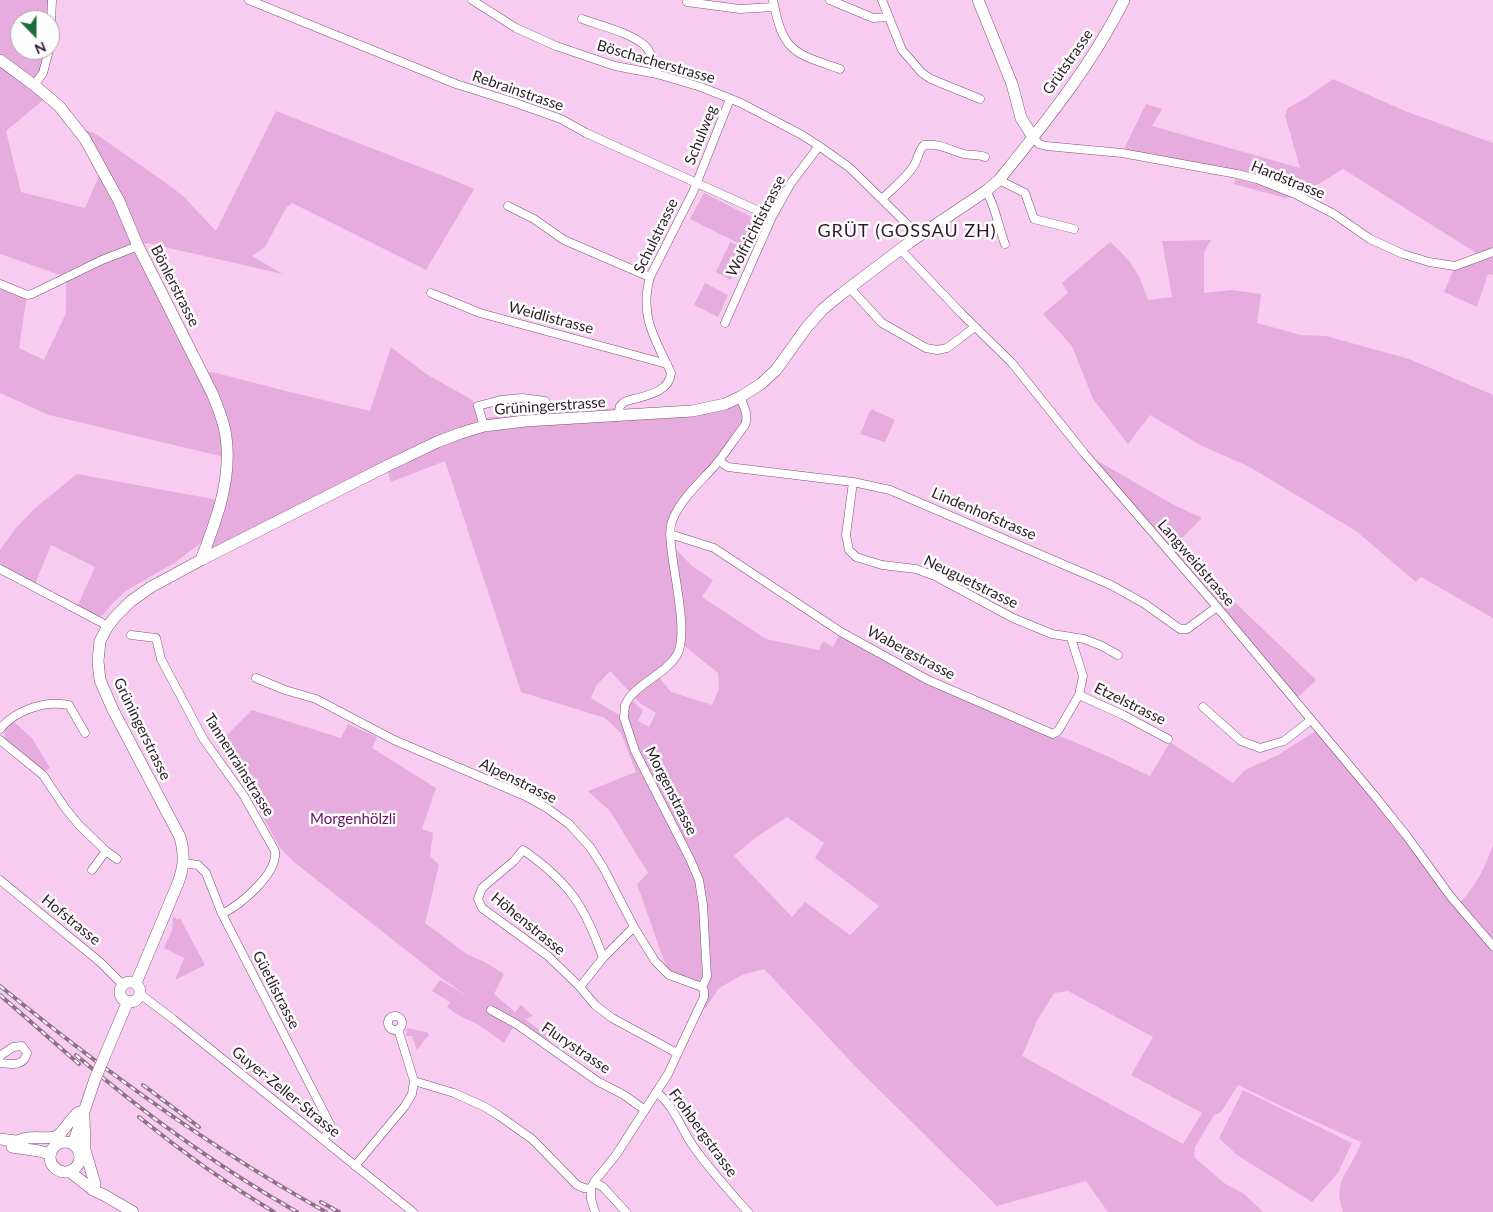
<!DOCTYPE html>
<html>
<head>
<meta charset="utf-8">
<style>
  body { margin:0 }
  #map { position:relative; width:1493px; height:1212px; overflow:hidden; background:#f8ccf0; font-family:Lato,sans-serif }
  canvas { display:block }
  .north { position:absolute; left:10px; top:10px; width:50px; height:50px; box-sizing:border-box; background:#fdfdfd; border:1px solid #a9a3a8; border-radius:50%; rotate:158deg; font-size:14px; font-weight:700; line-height:20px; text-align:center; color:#2c1c29 }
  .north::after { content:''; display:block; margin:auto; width:18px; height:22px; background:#1d6c3b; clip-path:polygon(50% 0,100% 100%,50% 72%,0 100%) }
</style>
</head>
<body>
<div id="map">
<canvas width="1493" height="1212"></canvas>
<div class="north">N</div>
</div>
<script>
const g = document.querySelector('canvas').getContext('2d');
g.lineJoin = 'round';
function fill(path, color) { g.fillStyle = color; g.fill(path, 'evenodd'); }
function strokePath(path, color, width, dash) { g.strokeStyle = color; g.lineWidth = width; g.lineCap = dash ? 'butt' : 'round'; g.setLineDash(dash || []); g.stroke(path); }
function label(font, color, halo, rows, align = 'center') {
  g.font = font + ' Lato,sans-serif'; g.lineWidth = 5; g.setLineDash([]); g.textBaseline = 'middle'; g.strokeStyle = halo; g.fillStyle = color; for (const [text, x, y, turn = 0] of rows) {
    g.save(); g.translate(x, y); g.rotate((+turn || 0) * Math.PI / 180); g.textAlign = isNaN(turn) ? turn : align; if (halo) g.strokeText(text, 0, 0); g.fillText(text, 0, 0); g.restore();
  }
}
fill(new Path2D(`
  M0,0H52L50,20H20V50H49L35,84L48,96L6,131L21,192L85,208L102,169L84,129L96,134L166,183L183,196L216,231L276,111L451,179L474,189L426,270L292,203L286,208L265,247L252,256L283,274L147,243L138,245L202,373L212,372L290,392L370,411L391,347L426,374L469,398L478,406L483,418L526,414L619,408L618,416L692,411L740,397L747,419L673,519L670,543L693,567L713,580L702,597L766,639L819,650L823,641L833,647L841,632L928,680L1105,755L1150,776L1170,742L1233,783L1245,770L1278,755L1319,729L1458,905C1477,884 1483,872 1493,845V1212H1343C1331,1179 1352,1171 1361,1142L1281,1106L1238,1085L1221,1112L1214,1115L1195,1147L1194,1157L1224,1183L1244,1194L1263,1212H1108L1086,1181L997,1206L855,1066L764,969L742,975L719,988L705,1009L700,1004L704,991L669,975L637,884L648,873L610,811L588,791L636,772L621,733L605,718L521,692L445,461L391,482L386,467L201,560L208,542L224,457L49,415L0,393V284L27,295L19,348L44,360L66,313V277L0,254ZM682,644L718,673L719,689L712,705L671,692L657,675ZM610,671L640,703L656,713L649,727L638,721L643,710L629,698L624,718L591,698L596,686ZM787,817L824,843L815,858L879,906L850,935L805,902L792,917L734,856L755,838ZM1068,991L1153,1037L1131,1075L1202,1113L1183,1144L1022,1056L1038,1019L1054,993Z
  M1333,79L1405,111L1493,143V275L1488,274L1477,307L1444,292L1455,266L1481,256L1343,169L1299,196L1285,198L1234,184L1237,174L1122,153L1146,104L1162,109L1152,126L1300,168L1285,115L1288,108L1309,96Z
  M704,193L761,222L748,248L690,219Z
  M1211,240L1204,252V293L1232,290L1261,294L1257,323L1301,335L1326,336L1409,359L1493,395V618L1421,577L1416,582L1356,531L1248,466L1202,446L1150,415L1128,444L1093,399L1072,346L1043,314L1068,293L1062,283L1110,242C1132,261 1139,273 1148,300L1172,297L1162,241Z
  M730,242L746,249L731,280L716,272Z
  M705,283L728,295L718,317L694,305Z
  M871,409L895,420L885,442L860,434Z
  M1084,453L1172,504L1202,518L1175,545L1316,680L1295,700Z
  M77,474L218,500L205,540L174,563L127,590L113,603L101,617L77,607L95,567L51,545L35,584L2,568L0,565V550L15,529L35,508Z
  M252,710L341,738L348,724L377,737L372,748L436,788L422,829L433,833L430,856L439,865L425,923L468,955L485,962L504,974L494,994L515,1012L521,1005L533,1016L525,1019L540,1030L547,1027L549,1034L548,1046L479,1003L514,1026L504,1043L479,1025L456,1014L447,1007L450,1002L432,991L440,980L467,996L440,977L294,862L280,848L243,781L217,745Z
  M12,720L32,738L50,768L44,771L6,740C2,731 6,727 12,720Z
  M175,917L177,920L180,918L205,965L175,980L184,958L164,948L172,930L173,918Z
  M407,1028L427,1032L429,1035L417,1050L412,1036H406Z
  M1243,1090L1352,1143L1338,1173L1312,1202L1237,1155L1219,1138Z`), '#e6acdd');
const street = new Path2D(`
  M249,0L456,84L510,101L561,119L586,133L772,217
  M472,0L516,28L556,46L615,66L657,74L701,87L741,103L802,135L819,146L850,168L919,236
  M773,0C783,52 793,53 840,69
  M830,0L873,18L888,17
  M882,0L902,50L922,73L931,79L980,99
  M687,2L740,9L774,7
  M582,19C598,25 636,34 647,48C653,56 655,65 657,74
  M50,44L52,0
  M34,85L43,73L49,50
  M1033,137L1039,144L1046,146L1122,153L1237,174L1257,179L1295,194L1334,214L1370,239L1403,254L1429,262L1455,266L1493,252
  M999,180L1025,193L1034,219L1074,229
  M986,191C996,207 998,226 1005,244
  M882,199C892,189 905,179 913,167C918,160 918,151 924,145C939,143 950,150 964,154C971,156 978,154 985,157
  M508,206L534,219L564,240L650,277
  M900,249L962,314L1012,363L1084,453L1217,607L1374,795L1406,835L1451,897L1493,946
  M0,284L27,295L32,294L102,260L138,246
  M849,287L882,323L926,348L937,350L947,348L975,327
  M431,293L480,313L667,364
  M725,323L772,217L791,183L819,146
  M618,416L620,406L624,402C640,396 669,395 671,373C655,338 639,317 650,277L693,192L730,99
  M484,426L478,406L501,400L522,398L545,401
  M719,461L728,467L853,482L890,490L1111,585L1145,604L1180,629H1187L1217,607
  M853,482L846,535L849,550L856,557L882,565L916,569L935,576L1013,618L1052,634L1084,639L1102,646L1118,655
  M670,534L714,548L841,632L928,680L1053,734L1058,731L1079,695L1083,676L1071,638
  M0,569L108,626
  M131,635L156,638L161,659L204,740L244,796L275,851C278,874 240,905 222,914
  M256,678L285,690L316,699L394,740L523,795L547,808L569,824L590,847L603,867L634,927L655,961L669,975L702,987
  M1079,695L1123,715L1168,739
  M1203,707L1241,741L1260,748L1284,741L1311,720
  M0,729C11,715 31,706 49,704C56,703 63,704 69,705L85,733
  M0,740L43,775L65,808L79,825L106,851L117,859
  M184,863L198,865L206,873L222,914L330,1124V1130L323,1139
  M92,870L106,851
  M0,880L100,962L123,985
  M603,958C585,906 568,881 523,850L514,861L482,888L478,899L482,908L548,956L580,987L595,1005L612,1018L677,1053
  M580,987L603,958L634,927
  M702,987L707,977L703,905L699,880L690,859L635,751L624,718L625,705L629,698C642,681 665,674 677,655C689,634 673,572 671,545C670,537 669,527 673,519C682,497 703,480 718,462C727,450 736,437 745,425C749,415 744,407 740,397
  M140,994L173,1019L413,1212
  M491,1010L518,1025L597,1081L624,1095L645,1110
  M388 1023a7 7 0 1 1 14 0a7 7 0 1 1-14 0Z
  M0,1056L13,1047L22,1046L27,1053C24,1067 11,1064 0,1063
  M414,1081L454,1093L485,1107L498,1115L532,1139L577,1185L584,1188L591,1189
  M656,1092C674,1105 681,1129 693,1146C710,1170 729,1191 748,1212
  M355,1166L405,1106L412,1094L414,1081L398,1029
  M594,1182L603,1187L626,1212
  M595,1212L591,1199V1189L594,1182L616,1155L668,1074L704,997V991L702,987`);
const secondary = new Path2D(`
  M978,0L1012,84L1021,118L1033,137
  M0,60L34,85L59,106L85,139L119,201L138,246L212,393C218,407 224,422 226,437C232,480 216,521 201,560
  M120 992a10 10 0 1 1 20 0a10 10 0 1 1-20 0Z
  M136,983L178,883C184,867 185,854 180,837L113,710L100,680L98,661L100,641L108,626L115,617L131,601L151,587L201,560L385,467L437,442L461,433L484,426L525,421L692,411L725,404L740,397L761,384L776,370L807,327L823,309L840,295L910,242L986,191L999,180C1044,124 1092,65 1124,0
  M103,1060L128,1001
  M84,1117L85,1150L95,1184
  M0,1139L23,1142
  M17,1141C20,1140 25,1138 28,1138C38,1136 48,1140 57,1136C64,1132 70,1118 79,1112
  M50 1157a15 15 0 1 1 30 0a15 15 0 1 1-30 0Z
  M73,1144L95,1079
  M12,1147L39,1151L50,1154
  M69,1171L93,1190L104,1195L133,1212`);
strokePath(street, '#7a5474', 9);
strokePath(secondary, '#7a5474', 12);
strokePath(street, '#fff', 8);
strokePath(secondary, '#fff', 11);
const rail = new Path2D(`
  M0,986C103,1070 210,1148 326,1212
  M0,995L79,1064
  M76,1055C146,1116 217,1166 297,1212
  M143,1085L199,1127
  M139,1117C182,1152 227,1184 274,1212
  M321,1202L339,1212`);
strokePath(rail, '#8e7089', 4);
strokePath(rail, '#fdfdfd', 2, [5.5]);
const secondaryBridge = new Path2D(`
  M95,1079L103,1060`);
strokePath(secondaryBridge, '#7a5474', 12, []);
strokePath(secondaryBridge, '#fff', 11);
label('15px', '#2c1c29', '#fdfdfd', [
  ["Böschacherstrasse",656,62,16],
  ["Grütstrasse",1068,62,-55],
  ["Rebrainstrasse",518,91,19],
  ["Schulweg",701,135,-68],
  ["Hardstrasse",1288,180,22],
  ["Wolfrichtistrasse",756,226,-63],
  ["Schulstrasse",656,236,-64],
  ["Bönlerstrasse",175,286,63],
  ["Weidlistrasse",551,318,15],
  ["Grüningerstrasse",550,406,-4],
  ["Lindenhofstrasse",984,514,23],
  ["Langweidstrasse",1196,563,49],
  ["Neuguetstrasse",971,582,26],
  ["Wabergstrasse",911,653,28],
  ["Etzelstrasse",1130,704,26],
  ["Grüningerstrasse",142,729,64],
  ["Tannenrainstrasse",239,765,58],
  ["Alpenstrasse",518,781,26],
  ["Morgenstrasse",671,791,63],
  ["Hofstrasse",71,920,39],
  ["Höhenstrasse",528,924,39],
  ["Güetlistrasse",276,990,63],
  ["Flurystrasse",576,1048,34],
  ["Guyer-Zeller-Strasse",286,1092,39],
  ["Frohbergstrasse",703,1133,54]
]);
label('15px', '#6b0e63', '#fdfdfd', [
  ["Morgenhölzli",353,819]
]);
g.letterSpacing = '1px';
label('18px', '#2c1c29', '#fdfdfd', [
  ["GRÜT (GOSSAU ZH)",907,231]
]);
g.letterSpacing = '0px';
</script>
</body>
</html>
